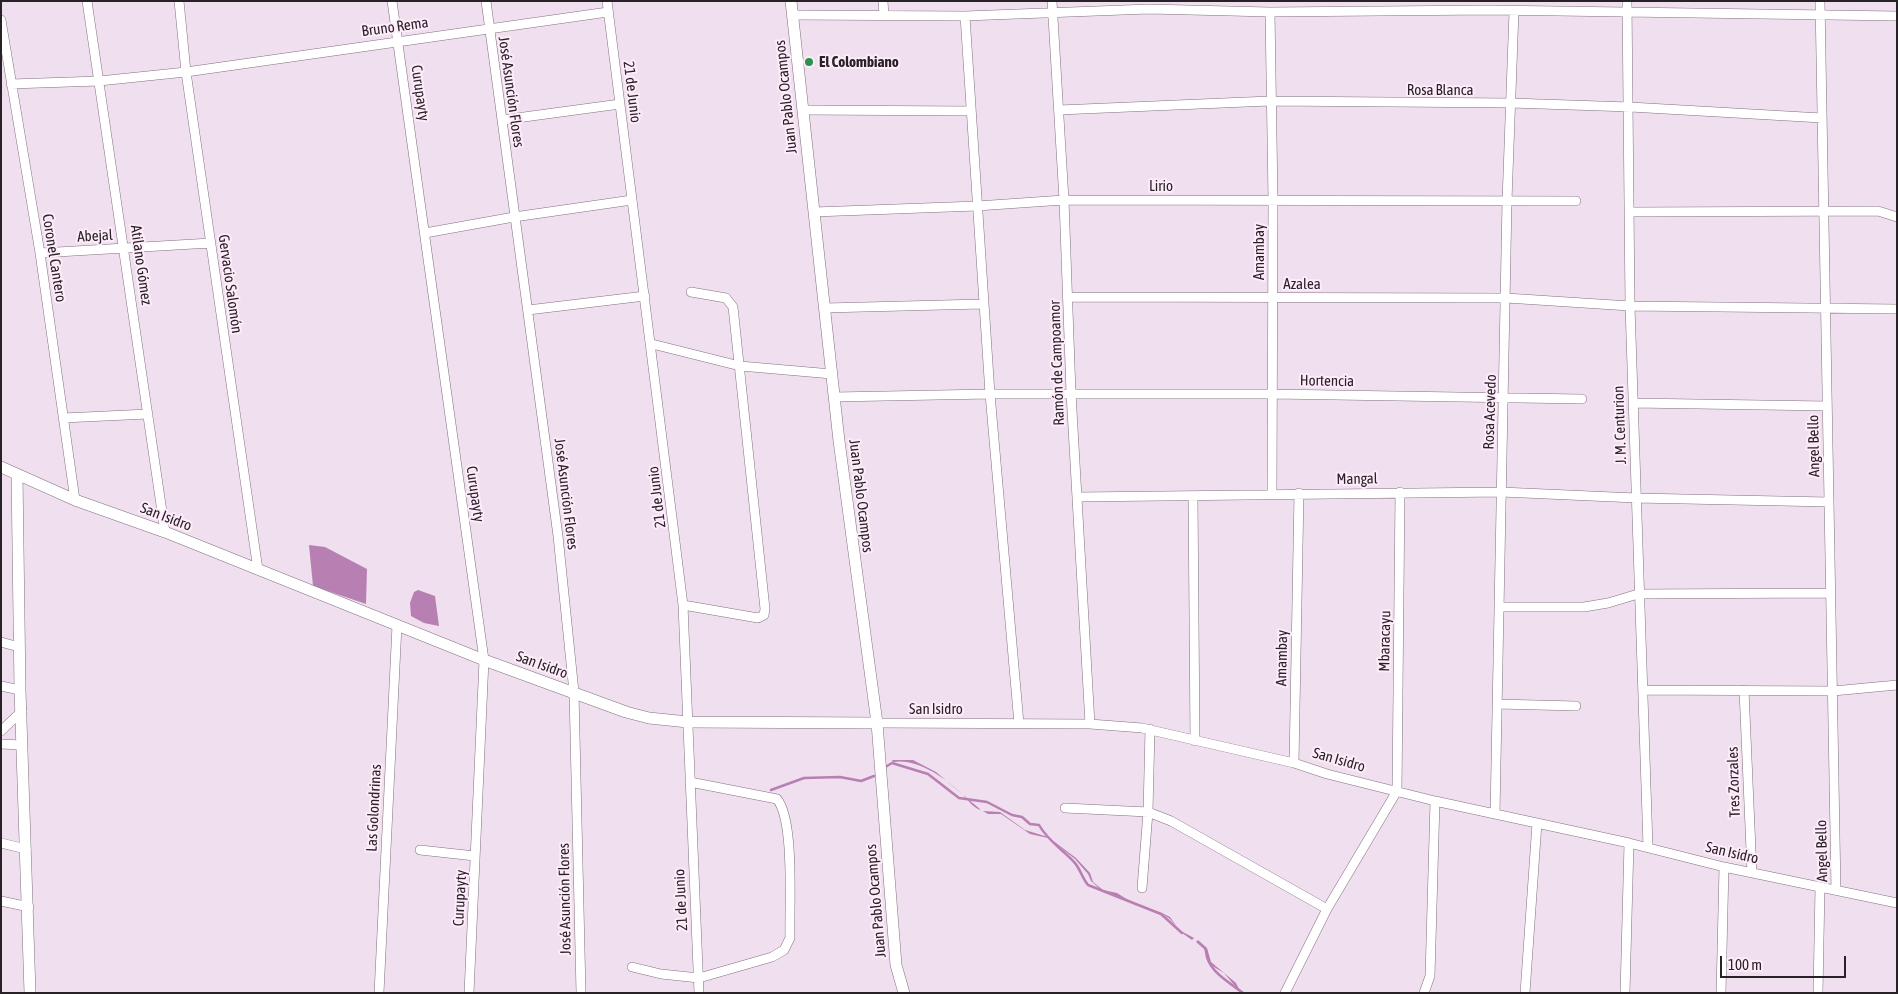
<!DOCTYPE html>
<html>
<head>
<meta charset="utf-8">
<style>
  body { margin:0 }
  #map { position:relative; width:1898px; height:994px; overflow:hidden; background:#f0dfee; font-family:"Asap Condensed",sans-serif }
  canvas { display:block }
  .frame { position:absolute; inset:0; border:2px solid #282227; pointer-events:none }
  .scale { position:absolute; left:1720px; top:956px; width:126px; height:22px; box-sizing:border-box; border:2px solid #282227; border-top:0; padding-left:6px; font-size:15px; line-height:18px; white-space:nowrap; color:#282227; -webkit-text-stroke:4px #feecfb; paint-order:stroke }
</style>
</head>
<body>
<div id="map">
<canvas width="1898" height="994"></canvas>
<div class="frame"></div>
<div class="scale">100 m</div>
</div>
<script>
const g = document.querySelector('canvas').getContext('2d');
g.lineJoin = 'round';
function fill(path, color) { g.fillStyle = color; g.fill(path, 'evenodd'); }
function strokePath(path, color, width, dash) { g.strokeStyle = color; g.lineWidth = width; g.lineCap = dash ? 'butt' : 'round'; g.setLineDash(dash || []); g.stroke(path); }
function label(font, color, halo, rows, align = 'center') {
  g.font = font + ' "Asap Condensed",sans-serif'; g.lineWidth = 4; g.setLineDash([]); g.textBaseline = 'middle'; g.strokeStyle = halo; g.fillStyle = color; for (const [text, x, y, turn = 0] of rows) {
    g.save(); g.translate(x, y); g.rotate((+turn || 0) * Math.PI / 180); g.textAlign = isNaN(turn) ? turn : align; if (halo) g.strokeText(text, 0, 0); g.fillText(text, 0, 0); g.restore();
  }
}
fill(new Path2D(`
  M309,545L325,547L367,569L366,604L313,586Z
  M418,590L435,596L439,626L424,623L411,616L410,603L414,592Z
  M892,760H913L936,772L981,810C972,808 968,799 961,793C944,777 917,758 893,762Z
  M983,811L1000,812L1025,830L1048,837L1076,858L1090,873L1093,882L1103,890L1117,893L1133,903L1162,913L1170,917L1179,930L1194,938L1192,940L1182,933L1170,919L1161,913L1102,891L1091,881L1088,874L1075,859L1048,838L1030,834L1001,814H988Z
  M1198,940L1207,948L1211,962L1236,983L1241,993L1224,973L1209,964L1204,949L1196,942Z`), '#b87fb3');
strokePath(new Path2D(`
  M887,766L892,763L928,774L959,798L987,802L1012,815L1022,817L1030,824L1039,825C1048,841 1062,849 1074,862C1080,868 1082,878 1088,885L1161,914L1182,933
  M771,790L804,778L840,777L861,781L874,776
  M1206,951C1207,971 1229,982 1243,993`), '#b87fb3', 2.5);
const minor = new Path2D(`
  M87,1L165,532
  M179,1L186,72L258,570
  M392,1L484,660L469,993
  M486,1L558,536L574,692L581,993
  M607,1L683,605L699,993
  M883,1L884,16
  M1052,1L1064,200L1071,393L1090,724
  M1627,1L1630,306L1648,847
  M1820,1L1836,890
  M1270,12L1273,199L1272,493
  M793,15L965,16L1149,9L1270,12L1489,10L1897,16
  M965,16L990,394H1273L1582,399
  M1,20L40,253L75,500
  M11,84L99,81L186,72L608,12
  M803,110L971,111
  M1059,110L1270,101L1511,103L1630,107L1822,118
  M502,120L620,104
  M814,212L977,206L1064,200L1576,201
  M1630,212L1878,211L1897,217
  M425,233L514,217L632,200
  M40,253L211,243
  M1068,297L1506,298L1630,306L1897,309
  M825,308L982,304
  M528,310L645,296
  M652,344L740,366L832,374
  M834,397L990,394L1019,724
  M1633,403L1827,406
  M63,418L148,414
  M1193,496L1195,741
  M1078,497L1501,492L1636,498L1829,502
  M683,605L758,618L764,615L765,609L733,307L726,298L691,292
  M1500,607H1584L1608,603L1638,594L1831,593
  M1,642L19,647
  M1,686L20,690
  M1643,690L1833,691L1897,685
  M1744,690L1752,873
  M1498,704L1576,706
  M877,723L1090,724L1142,728L1294,763L1327,774L1435,801L1629,843L1724,867L1897,903
  M1,731L22,711
  M1,744L22,745
  M1294,763L1299,493
  M1065,808L1148,812L1171,821L1327,909
  M1495,814L1507,201L1514,11
  M1,843L26,849
  M420,850L475,856
  M1142,888L1148,812L1150,729
  M1,901L29,907
  M632,967L661,974L699,978L772,957L784,950L790,938C789,907 795,821 777,799L690,782
  M379,993L397,625
  M1285,993L1327,909L1397,791L1400,492
  M1424,993L1430,976L1435,801
  M1525,993L1537,823
  M1625,993L1629,843
  M1721,993L1724,867
  M1818,993L1820,887`);
const tertiary = new Path2D(`
  M791,1L839,441L877,723L896,965L904,993
  M1,467L75,500L165,532L484,660L626,712L649,718L688,722L877,723
  M17,474L20,690L30,993`);
strokePath(minor, '#81717f', 10);
strokePath(tertiary, '#81717f', 12);
strokePath(minor, '#fff', 9);
strokePath(tertiary, '#fff', 11);
for (const [x, y, r, color] of [
  [809,62,5,"#29934b"]
]) { const dot = new Path2D(); dot.arc(x, y, r, 0, 2 * Math.PI); g.fillStyle = color; g.fill(dot); strokePath(dot, '#feecfb', 2); }
label('15px', '#282227', '#feecfb', [
  ["Bruno Rema",395,27,-8],
  ["Rosa Blanca",1440,90],
  ["José Asunción Flores",511,92,82],
  ["21 de Junio",632,92,83],
  ["Curupayty",420,93,82],
  ["Juan Pablo Ocampos",786,97,-96],
  ["Lirio",1161,186],
  ["Abejal",95,236,-3],
  ["Amambay",1259,252,-90],
  ["Coronel Cantero",54,258,81],
  ["Atilano Gómez",141,265,82],
  ["Gervacio Salomón",230,284,82],
  ["Azalea",1302,284],
  ["Ramón de Campoamor",1057,363,-92],
  ["Hortencia",1327,381,1],
  ["Rosa Acevedo",1490,412,-88],
  ["J. M. Centurion",1620,425,-92],
  ["Angel Bello",1814,446,-91],
  ["Mangal",1357,479,-1],
  ["Curupayty",475,494,82],
  ["José Asunción Flores",566,494,83],
  ["Juan Pablo Ocampos",861,496,83],
  ["21 de Junio",657,497,-97],
  ["San Isidro",166,517,21],
  ["Mbaracayu",1385,641,-89],
  ["Amambay",1282,658,-89],
  ["San Isidro",542,665,20],
  ["San Isidro",936,709],
  ["San Isidro",1339,760,16],
  ["Tres Zorzales",1734,782,-92],
  ["Las Golondrinas",374,808,-87],
  ["Angel Bello",1822,851,-91],
  ["San Isidro",1732,853,13],
  ["Curupayty",460,898,-87],
  ["José Asunción Flores",565,899,-91],
  ["21 de Junio",681,900,-93],
  ["Juan Pablo Ocampos",876,901,-95]
]);
label('bold 15px', '#282227', '#feecfb', [
  ["El Colombiano",819,62]
], 'left');
</script>
</body>
</html>
